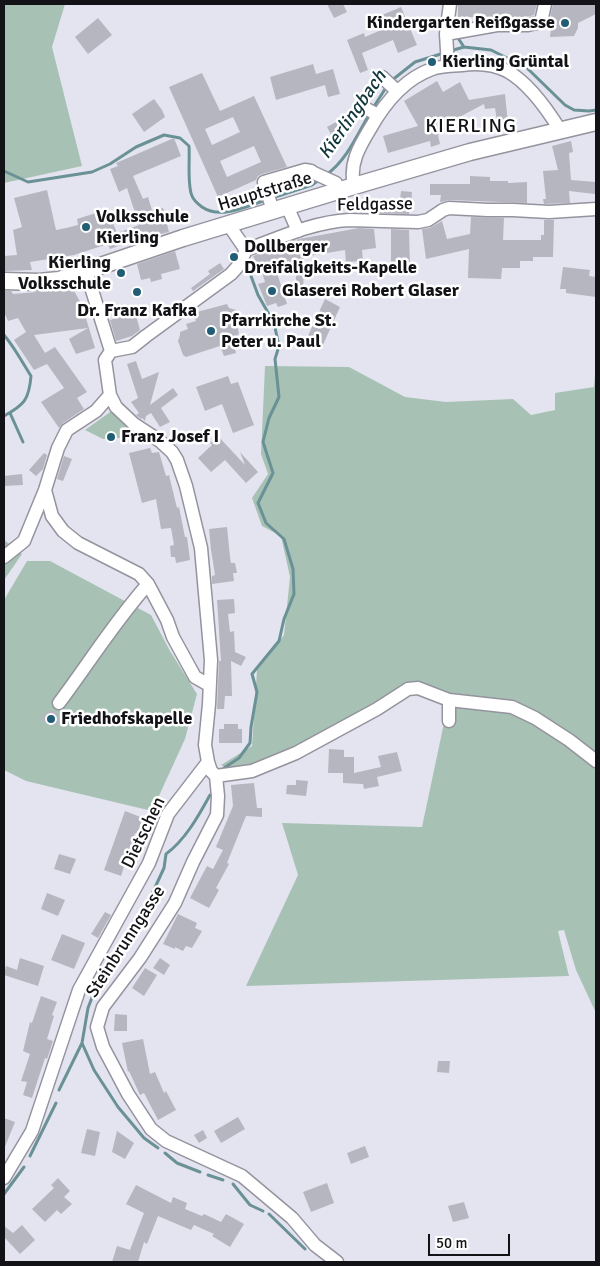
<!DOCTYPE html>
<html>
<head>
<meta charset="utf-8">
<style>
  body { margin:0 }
  #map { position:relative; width:600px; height:1266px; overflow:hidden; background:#e4e4f0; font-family:Signika,sans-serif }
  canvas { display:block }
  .frame { position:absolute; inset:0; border:5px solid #131216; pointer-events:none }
  .scale { position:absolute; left:428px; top:1234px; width:82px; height:22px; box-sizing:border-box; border:2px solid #131216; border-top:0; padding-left:6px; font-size:15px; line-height:18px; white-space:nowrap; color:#131216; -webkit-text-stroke:4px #fff; paint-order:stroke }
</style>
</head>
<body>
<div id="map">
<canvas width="600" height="1266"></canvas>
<div class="frame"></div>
<div class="scale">50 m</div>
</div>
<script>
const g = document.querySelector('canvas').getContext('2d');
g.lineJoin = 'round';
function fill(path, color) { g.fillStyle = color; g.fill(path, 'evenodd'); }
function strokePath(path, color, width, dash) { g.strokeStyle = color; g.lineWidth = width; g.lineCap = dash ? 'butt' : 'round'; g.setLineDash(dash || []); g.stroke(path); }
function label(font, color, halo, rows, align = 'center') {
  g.font = font + ' Signika,sans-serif'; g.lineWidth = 5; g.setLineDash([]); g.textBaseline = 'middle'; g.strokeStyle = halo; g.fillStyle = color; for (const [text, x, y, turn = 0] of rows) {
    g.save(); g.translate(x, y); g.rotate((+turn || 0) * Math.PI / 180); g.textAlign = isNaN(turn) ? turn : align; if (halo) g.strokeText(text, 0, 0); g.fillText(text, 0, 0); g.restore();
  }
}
fill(new Path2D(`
  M4,4H65L52,47L82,166L4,183Z
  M596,362V1013L576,970L564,930L558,931L569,976L246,986L298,875L282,823L422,827L448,704L403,685L375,708L295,750L233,771L221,765L252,746L257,670L284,635L290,577L281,536L262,526L252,498L268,474L261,454L265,366L349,367L405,397L446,402L513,399L531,415L555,410V393L594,387Z
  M113,410L135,431L120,438L103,439L85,430Z
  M4,540L22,554L4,580Z
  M27,561H50L151,615L170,651L197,694L185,739L152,811L26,781L4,770V600Z`), '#a7c2b4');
strokePath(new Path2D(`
  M458,38L464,47
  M450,51L464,47L491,50L527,68L565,105L574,110L589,111L596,110
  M391,81L415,62L444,53
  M373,108L387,86
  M4,171L28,182L92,172L110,164L136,147L164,135L180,138L189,146C190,159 187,185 192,196C194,201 198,204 202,207C221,220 247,206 266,200
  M326,175C347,160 357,135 370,113
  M272,198L312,185L319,180
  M4,335C15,348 22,362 31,376C29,400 24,405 4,416
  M10,413L23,442
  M224,768L239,758L250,743L251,727L257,692L252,674L279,641L284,619L294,594L293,569L284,539L266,523L258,503L273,473L263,442L269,418L279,397L275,359L279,346L274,323L258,295L251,276
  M59,1090L82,1043
  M158,1148L144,1138L118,1107L94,1070L82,1043L88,1008L96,987L145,909L164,868L166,854C185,840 198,817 210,795
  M165,1153L177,1163L200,1172
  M30,1156L56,1103
  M208,1175L223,1180
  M233,1184L250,1205L263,1211
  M4,1194L24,1167
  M269,1214L305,1249`), '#6a9195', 3);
fill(new Path2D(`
  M327,4H343L347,12L334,18Z
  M458,4H537L534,15L527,17H458Z
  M553,4H596V14L578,23V28L574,36L550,37L552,18H550Z
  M401,7L417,45L398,53L393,40L362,53L368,70L360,73L347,40L364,33L365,37L388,27L382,15Z
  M98,18L112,35L88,54L75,37Z
  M313,64L316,74L333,69L340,94L328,97L325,85L276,100L270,77Z
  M202,73L220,111L254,96L287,167L262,174L258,176L256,180L218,197L169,87ZM233,117L240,132L212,145L205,129ZM254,146L261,162L227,177L220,161Z
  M437,81L443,92L460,82L469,100L505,94L508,124L498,127L495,108L485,109L484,104L448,123L451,129L438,135L440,144L431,147L430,141L388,153L383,136L418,126L404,101Z
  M154,99L162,110L165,117L144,132L132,114Z
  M345,117L351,129L333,138L327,127Z
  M174,138L181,156L133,176L143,199L148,197L152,210L163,208L169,232L135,240L110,249L108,244L74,255L30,262L32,270L5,271L4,256L17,255L13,230L22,227L14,198L47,190L56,230L66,228L78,225L77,219L96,213L97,216L109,213L117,233L139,225L127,188L119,192L110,169L118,166L116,163Z
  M571,141L573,152L569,153L571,180L596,182L595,194L569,191L570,203L544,204L543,199H546L543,171L558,170L552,146Z
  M470,176L490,177V181H508V183L527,182V203L449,200L441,202H440L441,195H430V184H470Z
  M401,191L412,192L411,207H409V214L375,213V200H400Z
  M471,217L504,218L503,240H541V235H544V220H554L553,257H533V261H520V268H502L501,279L468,278L469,249L426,259L422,229L430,228L442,221L447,239L470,234Z
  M359,228L374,229L376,248L362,250L363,261L346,262L345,250L303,257L304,268L303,291H296V263L276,270L287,304L278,307L276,303L267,306L258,284L265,282L261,269L259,268L253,256L299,239Z
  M391,229L409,230L410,267L391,268Z
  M175,251L180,269L161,274L162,279L151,282L150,278L141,280L137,264Z
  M220,263L224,269L193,291L191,288L210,274L208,271Z
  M563,267L590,270L589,276L596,277V297L566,293V289H560Z
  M73,289L82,305L95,348L76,354L69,339L88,328L34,335L45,353L55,347L87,392L77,398L84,409L63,423L59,428L41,402L64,388L47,364L34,370L14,340L26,332L18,318L8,321L4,312V291H11L13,294Z
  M325,299L340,307L322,347L306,340Z
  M227,304L229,308L236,310L238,313L236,322L239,333L234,341L236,347L235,349L236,353L224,356L220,346L186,357L183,355L178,341L180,335V332L188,329L186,324L196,321L193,313Z
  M135,312L140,330L132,336L116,341L110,320Z
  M136,361L142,379L159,372L150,405L173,388L178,395L161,408L170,422L160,427L151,413L146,416L145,421L142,418L141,419L136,415L139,413L131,402L138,398L127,364Z
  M228,376L231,384L238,382L254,425L233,433L222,404L205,411L196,387Z
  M218,436L245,465L240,452L258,472L246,483L225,460L211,472L198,458L212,445L210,443Z
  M150,448L152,453L159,452L166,476L169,475L177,508L179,507L185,537H187L190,560L176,563L175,557H171L170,546L174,545L171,528L161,529L156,499L142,503L129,453Z
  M44,453L47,455L43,469L36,476L29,470Z
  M64,456L72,459L63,481L57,479Z
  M22,474L23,485L4,486V476Z
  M227,527L230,557L231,563H235L237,573H233L234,581L212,584V576L215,575L211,550L209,529Z
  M234,599L235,613L228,614L230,632L234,631L235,652L246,657L241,666L231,661L232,696H225L224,709H217L219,661H221L217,600Z
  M49,710L58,713L57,717L60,718L57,726L41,721L44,713L48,714Z
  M224,724H238V729H242V743H219V729H224Z
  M329,749L344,750V757H354V773L381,767L378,756L397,752L402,771L377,777L379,786L364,789L363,784L343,783V773H328Z
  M296,780L308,781L306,796L286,794L287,785H296Z
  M254,783L257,808H262V817L246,816L227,863L229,864L216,888L219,890L209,908L190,898L207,866L213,869L223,850L216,847L233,806L231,785Z
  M125,811L143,818L137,834L135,833L121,876L104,870Z
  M59,854L76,859L70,874L54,869Z
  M47,893L65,900L58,916L41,909Z
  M105,912L111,915L98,938L91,934Z
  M178,914L197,923L195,928L202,931L192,948L186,946L183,951L175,947V949L163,944Z
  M62,934L85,943L74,969L51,960Z
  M20,958L44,966L38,986L4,975L6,966L17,970Z
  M160,958L170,965L164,975L153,968Z
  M145,968L157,975L144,996L132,988Z
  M41,996L57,1002L52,1015L54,1016L47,1039L53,1041L47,1059L45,1058L32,1098L23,1095L27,1082L21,1081L30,1054L23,1051L30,1022L32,1023Z
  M115,1014L127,1015V1031H114Z
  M143,1039L150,1074L155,1072L164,1093L166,1091L176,1110L158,1120L144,1093L140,1095L129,1071L128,1072L122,1043Z
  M438,1061H450L449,1073L437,1072Z
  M238,1117L245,1129L221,1143L214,1131Z
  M4,1118L15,1122L4,1149Z
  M87,1129L100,1132L95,1156L81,1153Z
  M203,1130L207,1138L199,1143L194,1135Z
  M117,1131L134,1143L125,1159L112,1152Z
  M365,1146L369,1157L351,1164L347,1153Z
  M58,1178L70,1191L64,1197L72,1204L61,1214L57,1210L45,1222L32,1209L54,1188L51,1185Z
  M327,1183L334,1203L311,1212L303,1192Z
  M136,1185L171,1203L173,1197L187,1203L185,1209L202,1216L204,1214L221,1222L226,1214L244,1224L230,1247L212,1236L214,1234L194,1225L191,1230L158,1216L147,1244L144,1242L138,1262H112L117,1246L130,1250L144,1213L126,1204Z
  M464,1202L469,1218L453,1222L448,1206Z
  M22,1225L35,1240L20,1254L4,1237V1226L13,1233Z`), '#b6b6c1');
const minor = new Path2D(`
  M446,34L497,25H528L541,22L545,4
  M448,66L446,34L450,4
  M382,77L397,91
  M363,107L378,115
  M354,186C349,164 359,147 370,129C384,104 404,79 432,69C441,66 452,66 462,65C477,63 493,64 507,71C529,83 547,109 560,130
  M287,206L298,231
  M273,211L264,182L305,170L311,171L314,173L336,183L338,191
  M228,224L246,250
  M246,250C279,238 313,222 349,220L418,222L428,220L443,210L449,208L488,210H513L549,212L596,209
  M86,271L111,351
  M111,351L105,360L110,395L116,407L134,424L160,441L172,452L177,460L186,486L201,548L211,660L209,704L205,745L208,762L211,771L216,776L218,796L217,815L193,862L175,903L140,958L103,1007L97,1027L103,1047L128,1094L151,1129L166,1141L242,1176L292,1218L315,1245L337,1262
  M111,351L132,347L146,336L231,274L239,265L246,250
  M45,490L52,516L63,531L78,543L139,574L148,584L167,620L173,637L195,677L209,685
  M4,557L24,541L45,490L58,448L67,430L96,411L110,395
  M59,703C89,663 115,621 148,584
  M449,721V700
  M216,776L252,771L296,753L377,709L408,689L418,688L449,700L512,707L535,718L569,740L596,761
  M4,1178L32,1131L79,990L149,863L168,814L208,762`);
const major = new Path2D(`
  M4,281L39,282L59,280L183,238L354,186L470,152L596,122`);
strokePath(minor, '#94939e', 15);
strokePath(major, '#94939e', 19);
strokePath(minor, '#fff', 12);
strokePath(major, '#fff', 16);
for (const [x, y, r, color] of [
  [565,23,5,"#215d75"],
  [432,62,5,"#215d75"],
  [86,227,5,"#215d75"],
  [234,257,5,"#215d75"],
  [121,273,5,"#215d75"],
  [272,291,5,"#215d75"],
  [137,292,5,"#215d75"],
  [211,331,5,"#215d75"],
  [111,437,5,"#215d75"],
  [51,719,5,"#215d75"]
]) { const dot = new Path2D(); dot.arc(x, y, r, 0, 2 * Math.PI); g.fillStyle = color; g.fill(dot); strokePath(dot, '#fff', 2); }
label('bold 18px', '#131216', '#fff', [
  ["Kindergarten Reißgasse",555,23,"right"],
  ["Kierling Grüntal",442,62],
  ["Volksschule",96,217],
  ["Kierling",96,238],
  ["Dollberger",244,247],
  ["Dreifaligkeits-Kapelle",244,268],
  ["Kierling",111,263,"right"],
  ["Volksschule",111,284,"right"],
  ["Glaserei Robert Glaser",282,291],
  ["Dr. Franz Kafka",137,311,"center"],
  ["Pfarrkirche St.",221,321],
  ["Peter u. Paul",221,342],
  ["Franz Josef I",121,437],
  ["Friedhofskapelle",61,719]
], 'left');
label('18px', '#131216', '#fff', [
  ["Hauptstraße",265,192,-17],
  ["Feldgasse",375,205,-1],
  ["Dietschen",144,833,-64],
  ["Steinbrunngasse",126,942,-57]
]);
label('italic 19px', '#10373b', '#fff', [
  ["Kierlingbach",353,115,-55]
]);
g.letterSpacing = '1px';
label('20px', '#131216', '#fff', [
  ["KIERLING",471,127]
]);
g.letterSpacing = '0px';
</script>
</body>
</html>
